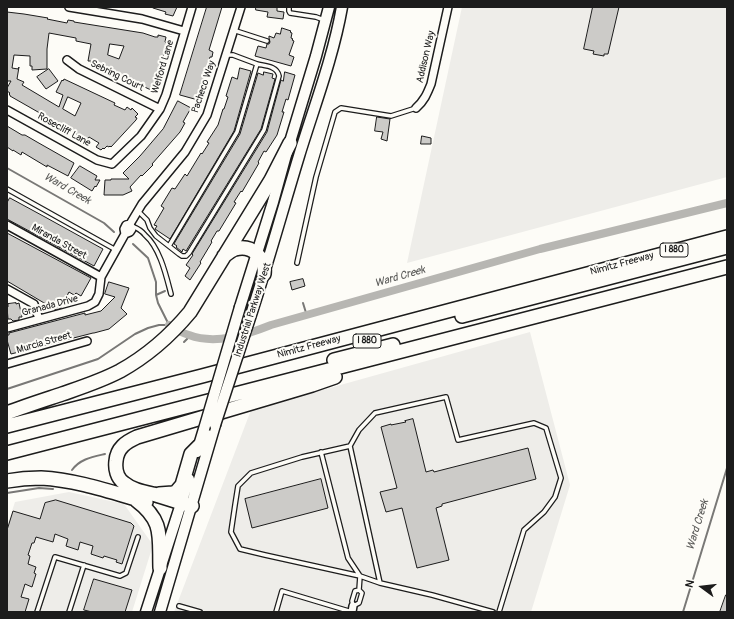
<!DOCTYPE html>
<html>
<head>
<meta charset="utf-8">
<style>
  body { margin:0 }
  #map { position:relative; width:734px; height:619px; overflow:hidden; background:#fdfcf7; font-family:Pangolin,sans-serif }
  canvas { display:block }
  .frame { position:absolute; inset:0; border:8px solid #1c1c1c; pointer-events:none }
  .north { position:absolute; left:682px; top:567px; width:40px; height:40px; -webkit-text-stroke:3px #fdfcf7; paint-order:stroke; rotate:285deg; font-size:11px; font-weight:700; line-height:16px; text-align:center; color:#1c1c1c }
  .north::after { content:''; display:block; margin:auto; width:14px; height:18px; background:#1c1c1c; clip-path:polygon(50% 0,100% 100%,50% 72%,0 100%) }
</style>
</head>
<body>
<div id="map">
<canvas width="734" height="619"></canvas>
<div class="frame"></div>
<div class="north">N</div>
</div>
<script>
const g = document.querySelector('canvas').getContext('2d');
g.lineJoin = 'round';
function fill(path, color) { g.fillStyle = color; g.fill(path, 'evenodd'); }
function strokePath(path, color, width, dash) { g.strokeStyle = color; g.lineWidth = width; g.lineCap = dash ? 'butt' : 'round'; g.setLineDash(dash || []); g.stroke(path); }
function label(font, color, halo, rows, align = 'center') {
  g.font = font + ' Pangolin,sans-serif'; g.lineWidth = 4; g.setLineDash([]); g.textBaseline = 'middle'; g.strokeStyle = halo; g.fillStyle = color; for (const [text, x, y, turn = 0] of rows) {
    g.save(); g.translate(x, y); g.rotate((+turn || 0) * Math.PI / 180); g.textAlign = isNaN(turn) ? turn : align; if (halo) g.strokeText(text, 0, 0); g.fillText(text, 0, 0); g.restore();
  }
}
fill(new Path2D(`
  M462,7H727V177L407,263Z
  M530,332L570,485L531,612H174L251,410Z
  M69,492L124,504L153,545L132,612H7V526L15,502Z`), '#eeede9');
strokePath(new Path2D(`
  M7,168L104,223L114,232
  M156,295L165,291
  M303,303L307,316
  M184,342L190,336
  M7,389L98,359L135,334L148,328L159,325H169L158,303L156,295V282L148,258L133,244
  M72,470C80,459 92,457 105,454
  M7,493L39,488L53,489
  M683,612L727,468`), '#797876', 2);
strokePath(new Path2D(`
  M169,325C175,329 182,333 189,335C215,345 246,335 271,325L540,249L727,203`), '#b7b6b2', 8);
const building = new Path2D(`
  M153,7H177L173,16L165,14L166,12L153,8Z
  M207,7H222L209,50L213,52L212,57H210L205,74H207L198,100L180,95Z
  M256,7H277V11L284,12L283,19L267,17L268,12L256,10Z
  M593,7H619L608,54H604V56L593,54L594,51L584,49Z
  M7,12L24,14L48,18L47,19L67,23L68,20L74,21V22L143,33L155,37H158V35L166,37L165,42L167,43V44L157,77L160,78L155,89L152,87L151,90L119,75L98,66V64L91,63V61H88L91,44L76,41V38L49,33L47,49V69L32,70V66H30V56L14,55L12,68L18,69L19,67L17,79L24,82L22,85L59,107L63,95L56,92L62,80L63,81L64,79L115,103L114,105L125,110L127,107L131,110L132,108L138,114L135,117L137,118L136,120L111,147L110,146L109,147L107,146L104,149L103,148L101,150L96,147L99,143L89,137L87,140L10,96V95L9,94L10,93L7,91V88L11,81H7ZM110,44L124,46L119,59L108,55ZM68,97L81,103L75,116L63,109Z
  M282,28L291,31L290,32L292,33L291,38L293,39L292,40L294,41L289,55L294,57L291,66L255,56L258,46L266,48L267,44H269L270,42L269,38V36L274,38L276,33L280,34Z
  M240,68L251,71L234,131L170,239L155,229L157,226L154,225L164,208L161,206L172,188L175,189L185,174L187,176L201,153L202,154L209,143L207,142L218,125L223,109H224L228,97L226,96L232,77L237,79Z
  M49,69L58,81L46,89L37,77Z
  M264,72L273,74L272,78L275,79L261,129L186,251L183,249L182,252L176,247L177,246L174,244L175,242L240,134L258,73L263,75Z
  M285,72L295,75L288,100L286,99L282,112H284L277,135L266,152L264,151L258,162L259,163L242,192L241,191L234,202L236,203L219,231H217L211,241L212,242L200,262L201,263L190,280L185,276L190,268L186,265L193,255L192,254L267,132L281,80L283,81Z
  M178,101L191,108L183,122L185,123L180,132L152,164L153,165L142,176L141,175L130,187L132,191L123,195H104L105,180H111V179H129L123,173L140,156L163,129Z
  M377,117L390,119L387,141L381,139L383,132L375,131Z
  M7,126L22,135H25L37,142L74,163L68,176L47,165V167L22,152L21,155L13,150V151L7,147Z
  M422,136L431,138V144H421Z
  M80,166L97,176L95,180H100L96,187L95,186L92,191L71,178Z
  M10,198L45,217L103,249L94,266L7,219V203Z
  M7,233L91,278L81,296L76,293L74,295L69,292L60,309L56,310L7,281Z
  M303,279L305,286L292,290L290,282Z
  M109,282L129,288L121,308L127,314L109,329L94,333H93L11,354L7,340V335H9V333L85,313V315L101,311L115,297L105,294Z
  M16,303V304L19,303L22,317H19V320L13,321L11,319H8L7,307H8V304Z
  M413,419L426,472L433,470L434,472L528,448L536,479L442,504V506L436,508L449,560L417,568L402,508L386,512L380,492L397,488L381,427L391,424V425L406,422L405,421Z
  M321,479L328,508L252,528L245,499Z
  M56,500L131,523L134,526L122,564L116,562L117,560L104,556L103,558L91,554L93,546L80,542L78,550L66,546L68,539L55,534L53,542L36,537L34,543H32L28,555L30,556L28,564L36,567L34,573L36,574L32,587L25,584L21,597L29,599L25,612H7V530L13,511L40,519L45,503Z
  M94,579L132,590L125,612H92L84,610Z
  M726,595H727V612H720Z`);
fill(building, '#cccbc8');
strokePath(building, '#1c1c1c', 1);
const lane = new Path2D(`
  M289,7V11L290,13L316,17L324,20
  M233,30L267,41
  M226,55H233L257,64
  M7,189L116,250
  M138,211L147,220L150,228L156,236L179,254L182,256H186L189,253L264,130L279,76C277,66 266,66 257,64L237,132L169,246
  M132,226C137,228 142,231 145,235C160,248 166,275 171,294
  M297,263L316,177L335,112L341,108L391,116L416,108
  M350,446L380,583
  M321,452L348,558L360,576L359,590L362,593L359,603L353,606L352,601L355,591L359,590
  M179,606L200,612
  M37,612L55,557L120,576L126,573L138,537
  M69,612L84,565
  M276,612L282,591L352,612
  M493,612L432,595L380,583L360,576L265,555L240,549L231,532L235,505L238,486L251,473L302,457L350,446L359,430L375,413L446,397L458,440L534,423L546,428L561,478L555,497L544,512L524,530L499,612`);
const street = new Path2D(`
  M69,7L142,19L184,31
  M67,60L79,69L160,109
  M416,108C424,101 427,94 431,84L448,7
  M7,110L97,160L112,164L141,136L160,109L166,95L192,7
  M7,225L101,277
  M125,234L130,232L132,229L130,224L142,204L185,152L207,115L241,7
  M7,289L34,304L39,319
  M7,328L88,306L95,302L99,294L101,277L125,234L124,229L126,225L130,224
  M7,364L87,341
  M352,612L353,606`);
const secondary = new Path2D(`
  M240,307L273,202L286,155L316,56L329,7
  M245,333C265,274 281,215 299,156C314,107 333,58 342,7
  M197,452L204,429
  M146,612L189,479
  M160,612L215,425`);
const highway = new Path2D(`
  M224,256C228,253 232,250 235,249C252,244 266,258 264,274
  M462,316L727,247
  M334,360L393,345
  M7,413C25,406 44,400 62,394C82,387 101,381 120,371C147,356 170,336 190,312L271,180L290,143
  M7,426L202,376L727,237
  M7,453L727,267
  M7,481C18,479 30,478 41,478C77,480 111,492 146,502
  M159,494L173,493L176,492L182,485L191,454L199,446
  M136,500C164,521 159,536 160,568
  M192,506C178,502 166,498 153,494C143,492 132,490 124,483C117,478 115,469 116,461C117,448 126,442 137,437L312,385L335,377`);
strokePath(lane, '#1c1c1c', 6);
strokePath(street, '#1c1c1c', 10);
strokePath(secondary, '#1c1c1c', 13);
strokePath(highway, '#1c1c1c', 16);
strokePath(lane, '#fdfcf7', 3.5);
strokePath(street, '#fdfcf7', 7);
strokePath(secondary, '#fdfcf7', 10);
strokePath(highway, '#fdfcf7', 13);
const secondaryBridge = new Path2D(`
  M215,425L245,333
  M204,429L240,307`);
strokePath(secondaryBridge, '#1c1c1c', 13, []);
strokePath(secondaryBridge, '#fdfcf7', 10);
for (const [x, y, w] of [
  [674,250,28],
  [367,341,28]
]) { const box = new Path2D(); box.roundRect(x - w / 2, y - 7, w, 14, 3); g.fillStyle = '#fdfcf7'; g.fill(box); strokePath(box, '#1c1c1c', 1); }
label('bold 9px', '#1c1c1c', null, [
  ["I 880",674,250],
  ["I 880",367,341]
]);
label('10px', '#1c1c1c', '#fdfcf7', [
  ["Addison Way",426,57,-77],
  ["Welford Lane",163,67,-73],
  ["Sebring Court",117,76,26],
  ["Pacheco Way",204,87,-71],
  ["Rosecliff Lane",64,130,29],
  ["Miranda Street",59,242,29],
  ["Nimitz Freeway",622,264,-15],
  ["Granada Drive",50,306,-15],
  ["Industrial Parkway West",253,310,-72],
  ["Murcia Street",44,343,-16],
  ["Nimitz Freeway",309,347,-15]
]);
label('italic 11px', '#5a5a58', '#fdfcf7', [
  ["Ward Creek",67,189,30],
  ["Ward Creek",400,277,-16],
  ["Ward Creek",698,525,-73]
]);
</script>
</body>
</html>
